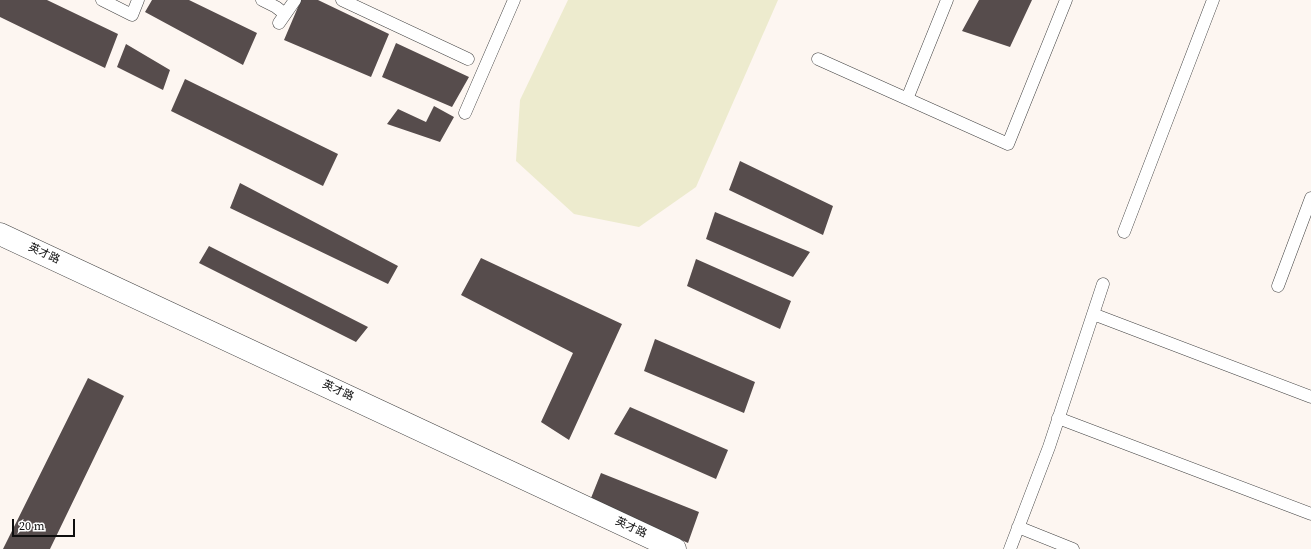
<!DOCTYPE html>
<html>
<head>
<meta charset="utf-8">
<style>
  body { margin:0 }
  #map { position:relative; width:1311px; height:549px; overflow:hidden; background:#fdf6f1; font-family:"Source Serif 4",serif }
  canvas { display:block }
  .scale { position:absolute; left:12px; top:519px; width:63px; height:18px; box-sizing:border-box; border:2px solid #0e0e0e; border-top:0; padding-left:5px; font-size:12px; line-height:14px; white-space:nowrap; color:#0e0e0e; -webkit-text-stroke:3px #fff; paint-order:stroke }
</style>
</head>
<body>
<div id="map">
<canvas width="1311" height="549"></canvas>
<div class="scale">20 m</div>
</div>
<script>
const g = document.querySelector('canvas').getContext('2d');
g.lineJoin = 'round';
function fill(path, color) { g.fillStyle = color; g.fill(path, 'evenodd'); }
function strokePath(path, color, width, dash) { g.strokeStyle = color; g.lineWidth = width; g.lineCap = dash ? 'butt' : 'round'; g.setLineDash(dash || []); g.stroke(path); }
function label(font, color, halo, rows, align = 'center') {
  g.font = font + ' "Source Serif 4","Noto Sans SC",serif'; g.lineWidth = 4; g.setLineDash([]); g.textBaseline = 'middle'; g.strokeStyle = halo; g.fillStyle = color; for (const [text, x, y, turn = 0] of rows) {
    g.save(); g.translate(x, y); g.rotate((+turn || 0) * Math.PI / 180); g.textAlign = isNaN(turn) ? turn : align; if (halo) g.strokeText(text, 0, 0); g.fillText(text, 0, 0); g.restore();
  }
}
fill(new Path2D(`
  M568,0H778L696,187L639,227L574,214L516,161L520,100Z`), '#edebce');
fill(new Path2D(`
  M0,0H47L118,34L105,68L0,17Z
  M152,0H189L257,33L243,65L145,12Z
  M301,0H318L389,34L371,77L284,40Z
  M979,0H1032L1010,47L962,31Z
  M396,43L469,77L452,107L382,77Z
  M126,44L170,70L163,90L117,67Z
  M185,79L338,154L323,186L171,111Z
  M434,106L454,117L440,142L387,124L398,109L426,122Z
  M740,161L833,206L823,235L729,190Z
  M240,183L398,266L388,284L230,208Z
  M715,212L810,252L793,277L706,239Z
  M209,246L368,327L356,342L199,263Z
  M481,258L622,324L569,440L541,422L573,353L461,295Z
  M696,259L791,301L780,329L687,286Z
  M655,339L755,382L744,413L644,371Z
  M88,378L124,396L50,549H3Z
  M630,407L728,450L716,479L614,434Z
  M601,473L699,512L688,543L591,498Z`), '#564c4c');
const lane = new Path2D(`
  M102,0L132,15L138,0
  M262,0L276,7L285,14
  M342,0L468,59
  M279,23L295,0
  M818,59L1008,144L1066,0
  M907,99L947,0
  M465,113L514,0
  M1124,232L1213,0
  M1278,286L1311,198
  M1093,314L1311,397
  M1058,418L1311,514
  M1018,527L1073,549
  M1010,549L1049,447L1103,284`);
const street = new Path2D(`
  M0,234L675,549`);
strokePath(lane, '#414141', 13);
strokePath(street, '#414141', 23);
strokePath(lane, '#fff', 12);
strokePath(street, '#fff', 22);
label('11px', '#0e0e0e', '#fff', [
  ["英才路",44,254,25],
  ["英才路",338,391,25],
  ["英才路",631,528,25]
]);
</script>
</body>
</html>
